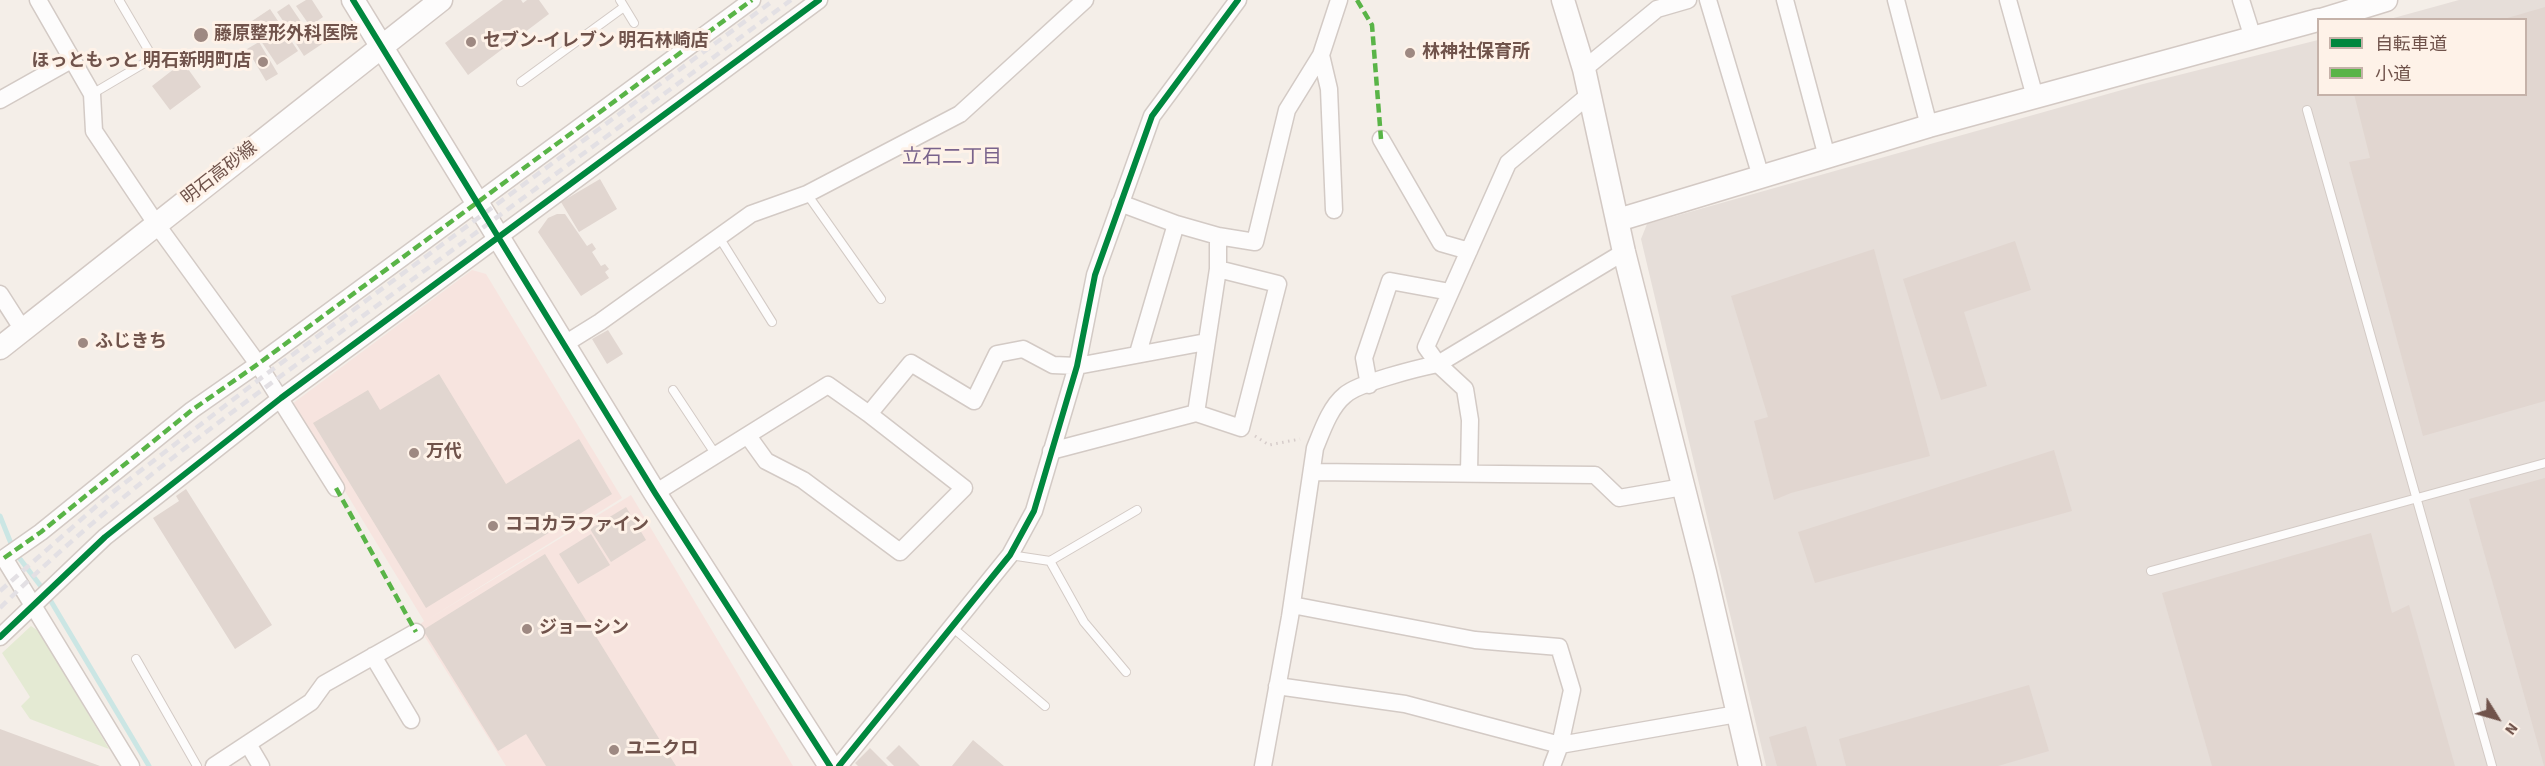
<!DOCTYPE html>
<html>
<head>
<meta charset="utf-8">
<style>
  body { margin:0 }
  #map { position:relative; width:2545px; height:766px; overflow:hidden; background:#f4eee8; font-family:"Source Sans 3","Noto Sans JP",sans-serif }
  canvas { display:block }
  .legend { position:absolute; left:2317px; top:18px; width:210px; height:78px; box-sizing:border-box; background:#fef2e8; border:2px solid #c5b2a9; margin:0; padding:8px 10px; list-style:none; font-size:18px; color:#70534b }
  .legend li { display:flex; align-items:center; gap:12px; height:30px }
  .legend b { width:30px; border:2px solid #c5b2a9 }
  .north { position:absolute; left:2467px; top:688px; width:60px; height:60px; -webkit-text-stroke:4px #fef2e8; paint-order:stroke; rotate:127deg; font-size:16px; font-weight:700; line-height:24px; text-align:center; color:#70534b }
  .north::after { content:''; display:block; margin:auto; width:21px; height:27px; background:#70534b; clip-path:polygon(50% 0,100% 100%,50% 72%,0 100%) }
</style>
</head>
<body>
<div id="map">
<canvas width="2545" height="766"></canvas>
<ul class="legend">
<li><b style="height:8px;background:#00873e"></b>自転車道</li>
<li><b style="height:8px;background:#59b447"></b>小道</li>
</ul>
<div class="north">N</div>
</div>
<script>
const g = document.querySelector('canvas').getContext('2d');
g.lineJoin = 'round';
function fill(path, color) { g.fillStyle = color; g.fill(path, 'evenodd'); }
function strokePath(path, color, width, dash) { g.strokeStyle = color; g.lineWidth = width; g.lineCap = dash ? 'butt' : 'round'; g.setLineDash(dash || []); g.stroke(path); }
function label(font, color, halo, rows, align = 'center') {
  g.font = font + ' "Source Sans 3","Noto Sans JP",sans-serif'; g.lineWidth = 6; g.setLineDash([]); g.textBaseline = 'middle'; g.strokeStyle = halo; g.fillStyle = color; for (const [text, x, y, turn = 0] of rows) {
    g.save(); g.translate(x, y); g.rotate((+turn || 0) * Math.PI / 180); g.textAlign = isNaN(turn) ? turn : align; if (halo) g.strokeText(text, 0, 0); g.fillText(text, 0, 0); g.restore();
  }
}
fill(new Path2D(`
  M472,270L486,274L622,498L427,620L631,495L793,766H506L418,626L424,621L292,404Z`), '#f7e4df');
fill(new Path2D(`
  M2459,0H2545V766H1766L1641,239L1647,224L2143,84L2318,40V94H2526V20L2390,19Z`), '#e6ded9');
fill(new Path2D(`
  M31,626L40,632L109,749L30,719L21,706L30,697L2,653Z`), '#e4ead3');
strokePath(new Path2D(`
  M0,516L14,551L46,593L149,766`), '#cbe6e4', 5);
fill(new Path2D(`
  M306,0H312L323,17L310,26L296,6Z
  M503,0H521L523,3L527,0H539L549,14L468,75L445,43Z
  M289,4L308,32L296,40L277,12Z
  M2545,7V401L2423,436L2349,162L2370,158L2354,94H2526V20L2504,19Z
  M270,9L298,51L277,65L249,23Z
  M321,24L331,38L304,56L295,42Z
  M259,42L278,74L266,81L247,49Z
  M183,62L201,87L170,110L152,86Z
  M600,179L617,209L579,232L561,202Z
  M557,214H565L587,246L592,243L596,249L592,252L601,266L605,264L609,269L605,272L609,278L581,296L538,232L548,218Z
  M2015,241L2031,290L1964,312L1987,386L1941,400L1903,279Z
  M1874,249L1930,456L1791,493L1774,500L1754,421L1768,417L1731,296Z
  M608,330L623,354L607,364L592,339Z
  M439,374L506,484L579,439L612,494L426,608L313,423L368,390L380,410Z
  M2054,450L2072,511L1815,583L1798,532Z
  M2545,478V766H2544L2469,499Z
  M186,489L272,625L235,649L153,518L179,501L176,496Z
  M626,507L646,540L611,562L590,529Z
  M2371,533L2392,613L2409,605L2455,766H2212L2162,593Z
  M591,534L610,565L578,584L559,554Z
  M545,554L676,766H546L526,734L498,751L423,630Z
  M2029,685L2049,751L1998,766H1846L1839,739Z
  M1806,726L1817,766H1777L1769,737Z
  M0,729L100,766H0Z
  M973,740L1004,766H952Z
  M899,745L920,766H894L886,758Z
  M870,748L888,766H858L855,763Z`), '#e1d6d0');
const lane = new Path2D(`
  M620,0L634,23
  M521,82L624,7
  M92,94L153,58L119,0
  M2307,110L2492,766
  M807,194L881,299
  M719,237L772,322
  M673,390L716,455
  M1010,555L1050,561L1137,510
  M1050,561L1084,622L1126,672
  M2151,571L2545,463
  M953,628L1045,706
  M136,659L197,766`);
const street = new Path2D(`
  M38,0L92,94L94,131L157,225L258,364L336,488
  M1708,0L1761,177
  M1785,0L1827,157
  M1896,0L1929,126
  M2008,0L2035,97
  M2241,0L2253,38
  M1584,69L1657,9L1688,0
  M0,100L71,60
  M1381,139L1441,243L1469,251
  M1334,210L1329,89L1321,55L1339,0
  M1218,236L1255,242L1287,110L1321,55
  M0,294L23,330
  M563,345L600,322L751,214L807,194L960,114L1085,0
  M1138,353L1176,224
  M1369,385L1364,358L1390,281L1450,292
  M1196,413L1241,428L1278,284L1218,269
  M748,436L766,461L803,480L900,552L964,488L869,414
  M1051,451L1196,413L1218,269V236L1176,224L1120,203
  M1312,472L1595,475L1619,498L1683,487
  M1469,473L1470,420L1465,389L1438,364L1426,347L1508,163L1589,95
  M655,493L828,385L869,414L911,363L974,401L997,354L1023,349L1053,365L1077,366L1206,342
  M1292,605L1475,640L1559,647L1572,690L1560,745L1552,766
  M0,637L105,537L281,398L819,0
  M373,656L411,720
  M1277,686L1405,704L1560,745L1737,714
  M248,744L261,766
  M131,766L4,558L41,532L192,410L258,364L752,0
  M214,766L311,702L324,684L416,632
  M839,766L1010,555L1034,511L1077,366L1095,275L1152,116L1238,0
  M1263,766L1290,617L1315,448C1322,431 1330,407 1345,395C1358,383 1418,368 1438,364L1624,252`);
const secondary = new Path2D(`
  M353,0L655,493L830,766
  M1563,0L1584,69L1624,252L1705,572L1750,766
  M2321,20L2386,0
  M1618,220L1929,126L2318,20
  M0,348L441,0`);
strokePath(lane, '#d3cac5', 10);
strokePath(street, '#d3cac5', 19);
strokePath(secondary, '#d3c9c4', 25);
strokePath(new Path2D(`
  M1255,436L1269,445L1300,439`), '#d6ccca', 3, [1.5, 4.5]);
strokePath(lane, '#fdfcfc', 8);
strokePath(street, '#fdfcfc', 16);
strokePath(secondary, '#fdfcfc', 22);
strokePath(new Path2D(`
  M0,591L109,495L265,375L774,0
  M0,608C114,495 247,401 375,307C514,205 653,102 791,0`), '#e3e0e4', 4.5, [9, 6]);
strokePath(new Path2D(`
  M1357,0L1372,25L1381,139
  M336,488L416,632
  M4,558L41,532L192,410L258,364L752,0`), '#59b447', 4.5, [9, 4.5]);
strokePath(new Path2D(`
  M353,0L655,493L830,766
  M0,637L105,537L281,398L819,0
  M839,766L1010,555L1034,511L1077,366L1095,275L1152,116L1238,0`), '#00873e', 6);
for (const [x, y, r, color] of [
  [201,35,8,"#9e8982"],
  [471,42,6,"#9e8982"],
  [1410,53,6,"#9e8982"],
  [263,62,6,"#9e8982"],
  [83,343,6,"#9e8982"],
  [414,453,6,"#9e8982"],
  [493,526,6,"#9e8982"],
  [527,629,6,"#9e8982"],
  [614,750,6,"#9e8982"]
]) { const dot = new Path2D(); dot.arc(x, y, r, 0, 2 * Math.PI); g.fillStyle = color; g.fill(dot); strokePath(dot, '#fef2e8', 2); }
label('bold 18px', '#70534b', '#fef2e8', [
  ["藤原整形外科医院",214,35],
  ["セブン-イレブン 明石林崎店",483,42],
  ["林神社保育所",1422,53],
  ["ほっともっと 明石新明町店",251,62,"right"],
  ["ふじきち",95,343],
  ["万代",426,453],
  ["ココカラファイン",505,526],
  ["ジョーシン",539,629],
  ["ユニクロ",626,750]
], 'left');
label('18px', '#70534b', '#fef2e8', [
  ["明石高砂線",220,174,-38]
]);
label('20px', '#79638c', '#fef2e8', [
  ["立石二丁目",952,159]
]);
</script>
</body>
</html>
